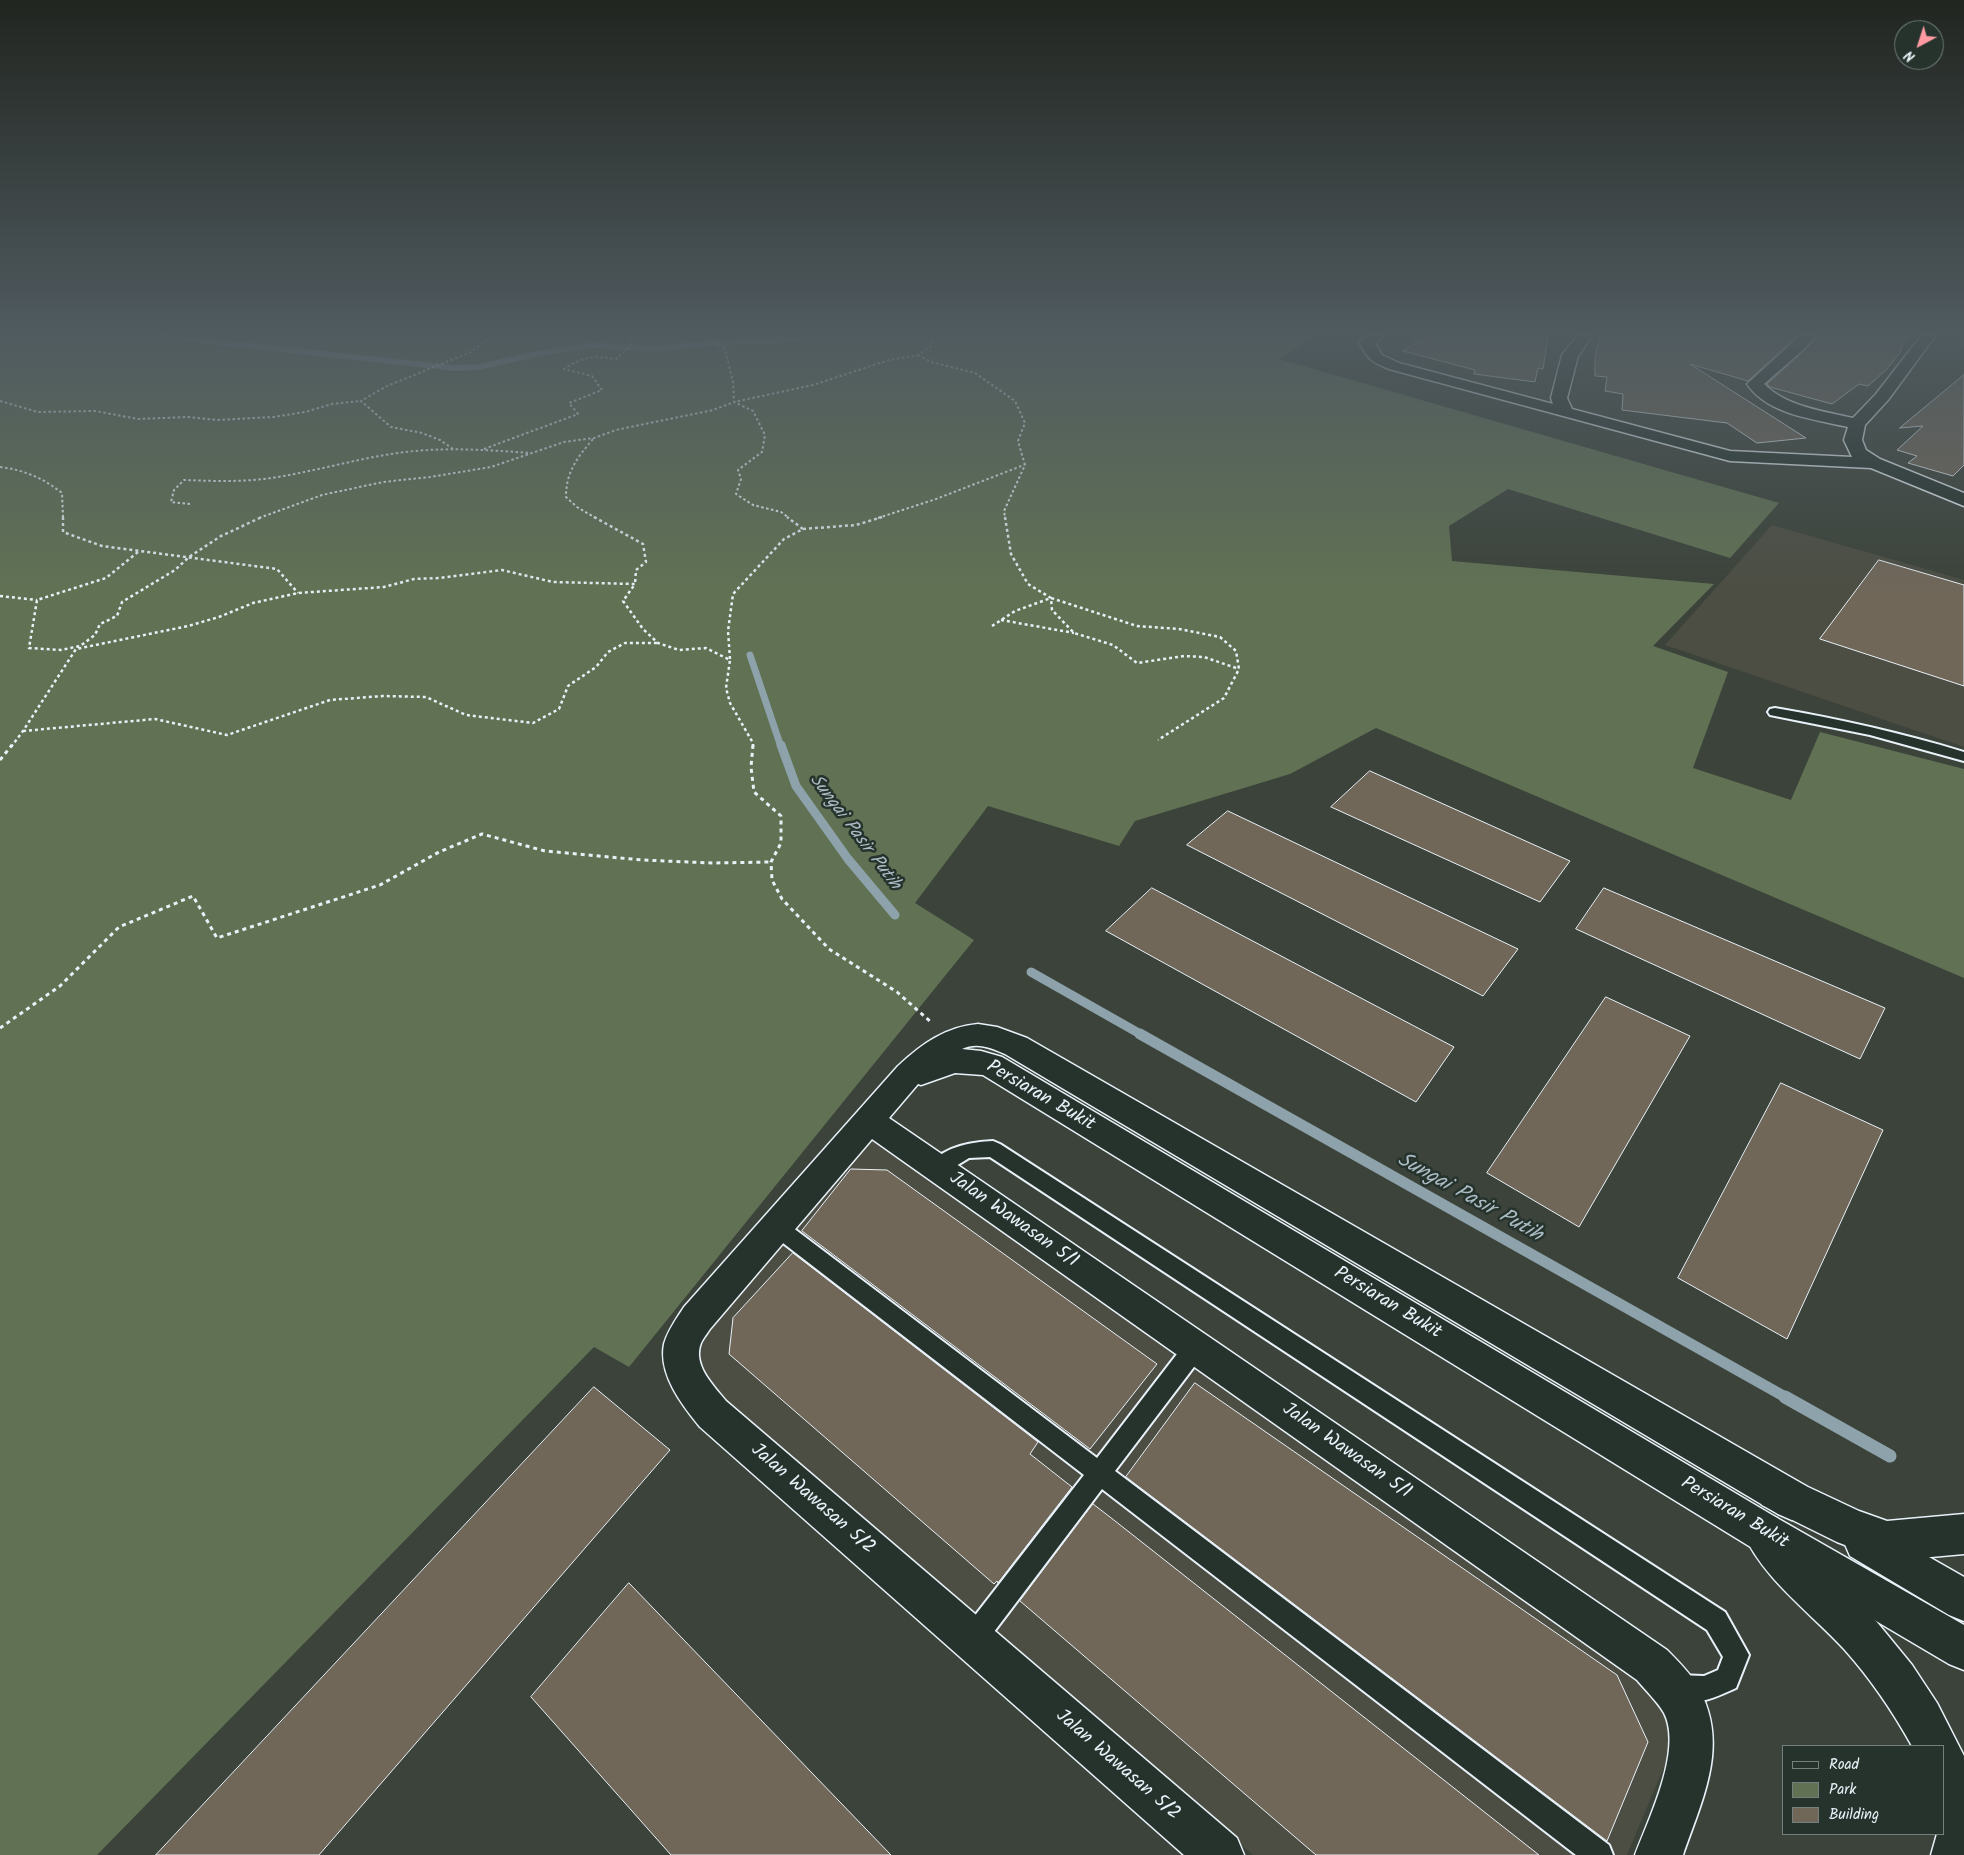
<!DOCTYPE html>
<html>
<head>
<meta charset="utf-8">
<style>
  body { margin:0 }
  #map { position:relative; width:1964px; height:1855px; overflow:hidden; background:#3c433a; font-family:Kalam,sans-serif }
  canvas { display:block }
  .legend { position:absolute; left:1782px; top:1745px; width:162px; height:90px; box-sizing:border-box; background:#26332d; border:1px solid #747f7e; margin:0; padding:6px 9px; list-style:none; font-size:15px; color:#e8f1f8 }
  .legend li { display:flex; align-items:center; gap:10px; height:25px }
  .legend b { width:25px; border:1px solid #747f7e }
  .north { position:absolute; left:1894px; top:20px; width:50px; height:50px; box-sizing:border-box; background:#26332d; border:1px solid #747f7e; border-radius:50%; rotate:220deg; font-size:14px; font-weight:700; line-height:20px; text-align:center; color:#e8f1f8 }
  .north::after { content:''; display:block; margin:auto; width:18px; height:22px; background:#ff9aa2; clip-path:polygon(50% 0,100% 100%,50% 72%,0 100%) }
</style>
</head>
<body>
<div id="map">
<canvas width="1964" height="1855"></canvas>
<ul class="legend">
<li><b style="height:6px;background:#26332d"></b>Road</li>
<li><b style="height:14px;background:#617254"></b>Park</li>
<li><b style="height:14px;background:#706759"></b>Building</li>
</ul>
<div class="north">N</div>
</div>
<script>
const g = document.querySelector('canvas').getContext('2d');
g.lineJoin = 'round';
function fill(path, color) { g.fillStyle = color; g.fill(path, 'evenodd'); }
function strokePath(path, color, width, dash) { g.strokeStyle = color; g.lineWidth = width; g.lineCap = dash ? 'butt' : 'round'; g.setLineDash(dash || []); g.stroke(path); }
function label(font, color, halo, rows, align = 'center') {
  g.font = font + ' Kalam,sans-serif'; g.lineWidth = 5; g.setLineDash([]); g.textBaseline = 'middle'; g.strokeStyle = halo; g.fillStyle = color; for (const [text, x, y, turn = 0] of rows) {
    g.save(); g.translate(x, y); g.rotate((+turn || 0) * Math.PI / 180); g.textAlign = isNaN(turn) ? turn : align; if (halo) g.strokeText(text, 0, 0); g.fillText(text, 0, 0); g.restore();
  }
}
fill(new Path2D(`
  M1772,525L1964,580V747L1665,645Z
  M870,1138L1649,1683L1664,1714L1674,1743L1627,1855H1253L720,1397L699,1365L698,1339Z`), '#4c4e43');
fill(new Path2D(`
  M0,336H1317L1279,359L1779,503L1730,558L1508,489L1449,526L1452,561L1714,584L1653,646L1728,672L1693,768L1791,800L1820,732L1964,769V978L1376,728L1290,774L1135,821L1119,846L988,806L915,903L974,940L629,1367L594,1347L97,1855H0Z`), '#617254');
strokePath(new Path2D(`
  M160,336L454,368L479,367L531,355L592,345L652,349L712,343L803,339`), '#8da2aa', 5.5);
strokePath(new Path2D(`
  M750,655L781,747`), '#8da2aa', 7);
strokePath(new Path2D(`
  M781,745L796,786L848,859L895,915
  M1031,972L1142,1035`), '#8da2aa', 9);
strokePath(new Path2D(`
  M1140,1034L1787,1398`), '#8da2aa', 11);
strokePath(new Path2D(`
  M1785,1397L1890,1456`), '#8da2aa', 13);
const building = new Path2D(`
  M1427,336H1548L1543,369L1538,368L1535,382L1474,374L1475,370L1403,351Z
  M1600,336H1797L1748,381L1690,364L1806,438L1757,443L1727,423L1622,410L1623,394L1605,391L1607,377L1595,376V358Z
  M1817,336H1908L1900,349L1902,350L1886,370L1868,386L1859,384L1832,404L1770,387L1767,384L1807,348Z
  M1964,375V465L1953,476L1908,463L1917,456L1897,450L1923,426L1900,428Z
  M1879,560L1964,585V686L1820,639Z
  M1370,771L1570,861L1540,902L1331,807Z
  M1228,811L1518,949L1483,996L1187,845Z
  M1152,888L1454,1047L1416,1102L1106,931Z
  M1604,888L1885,1008L1860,1059L1576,929Z
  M1606,997L1690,1036L1579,1227L1487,1173Z
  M1781,1083L1883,1130L1787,1339L1678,1278Z
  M851,1169L887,1170L1157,1364L1090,1449L802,1231Z
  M793,1253L1038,1442L1030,1454L1072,1487L998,1583L997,1581L994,1584L729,1354L733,1318Z
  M1195,1383L1617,1675L1648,1742L1607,1841L1126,1477Z
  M594,1387L670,1450L319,1855H156Z
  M1093,1504L1110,1517L1539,1855H1316L1020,1601Z
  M629,1583L891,1855H671L531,1697Z`);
fill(building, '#706759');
strokePath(building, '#e8f1f8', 1);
const service = new Path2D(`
  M1775,708C1839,719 1902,733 1964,752V761L1870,735L1770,715L1768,712L1770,709Z
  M993,1141L1000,1144L1725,1612L1749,1655L1736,1688C1712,1699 1694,1708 1668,1697L1664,1688L1668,1679L1677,1675L1704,1676L1718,1670L1723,1657L1707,1630L990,1157L969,1158L938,1177L931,1175L928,1169C939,1147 971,1142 993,1141Z
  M777,1219L784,1221L1097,1458L1187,1341L1195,1338L1203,1341L1206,1348L1203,1355L1115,1471L1609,1845L1613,1855H1576L1102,1489L981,1649L972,1653L963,1649L959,1640L963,1631L1084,1475L770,1233L767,1227L770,1221Z`);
const minor = new Path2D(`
  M1366,336H1383L1375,343L1382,355L1399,363L1553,404L1551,398L1562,355L1577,336H1592L1578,356L1567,398L1572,409L1730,451L1852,457L1844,440L1848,427C1814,419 1768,415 1747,384L1800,336H1815L1806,347L1764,384C1787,407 1823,411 1853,418L1876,394L1921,336H1935L1888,400L1865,425L1862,440L1866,450L1880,459L1964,493V506L1871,468L1730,461L1389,369C1370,361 1369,360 1359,342Z
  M978,1024L997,1027L1027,1038L1806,1486L1812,1500L1806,1514L1792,1520L1778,1514L1005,1054C991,1048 977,1042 962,1049L981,1051L1002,1057L1777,1518L1964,1625V1670L1949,1664L1749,1546L983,1075L955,1073L921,1085L918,1084L889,1118L1667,1650C1677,1660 1687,1670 1695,1682C1732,1741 1703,1797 1683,1855H1635C1648,1820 1683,1750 1664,1713C1657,1701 1646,1691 1637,1680L872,1139L710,1329C707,1334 703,1338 701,1343C692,1365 714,1386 726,1401L1237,1838L1244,1855H1184L700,1427C682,1405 658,1374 664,1344C668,1330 677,1318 684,1307L898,1066C922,1044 945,1027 978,1024Z
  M1864,1522L1878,1528L1964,1577V1621L1949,1615L1850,1556L1844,1542L1850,1528Z`);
const secondary = new Path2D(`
  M1776,1472L1859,1511L1887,1521L1964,1514V1554L1887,1561L1837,1542L1762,1505L1756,1491L1762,1477Z
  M1763,1512L1777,1518L1820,1567L1876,1621L1912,1665L1937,1703L1964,1756V1855H1931L1937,1834H1943V1746H1912C1893,1712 1871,1679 1844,1649C1811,1613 1762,1578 1743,1532L1749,1518Z`);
strokePath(service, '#e8f1f8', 4);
strokePath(minor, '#e8f1f8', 3);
strokePath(secondary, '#e8f1f8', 3);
strokePath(new Path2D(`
  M701,336L725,349L733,382L734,402L813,385L889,360L918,355L932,346V336
  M918,355L931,362L975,373L1015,401L1025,423L1018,441L1025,465L1004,511L1005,518
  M0,401L38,412L95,411L138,419L188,417L217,420L273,417L305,412L332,404L361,401
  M593,439C577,458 566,472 566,497L577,507L596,518
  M453,449L440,440L422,433L391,427L361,401L387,386L471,352L492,336
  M484,449L578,414L569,403L602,390L592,376L564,369C581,357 595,355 616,359L629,348L631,339L628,336
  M0,467C24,470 43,478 62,493L63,518
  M190,504L171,502L174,490L184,480C210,481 237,482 264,479C311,473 357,458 405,452C447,447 489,450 530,453
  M259,518L322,495L383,482L430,477L491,467L564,442L594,438L616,430L713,410L734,402L753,411L765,435L762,452L738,470L741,479L736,494L753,505L781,512L789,518
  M878,518L936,499L1024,465`), '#e8f1f8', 2, [2.5, 2.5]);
strokePath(new Path2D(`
  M63,517V532L102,546L277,569L298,593
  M594,517L643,544L646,562L636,570L635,584
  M1005,517L1011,554L1028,584L1051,598L1052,610L1074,633L1113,645L1137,663L1184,656L1204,657L1239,669
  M803,529L856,525L882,517
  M138,552L106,578L37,600L29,648L61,650L80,646L95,635L100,624L117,616L122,602L175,570L189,557L221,536L262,517
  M0,596L37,600
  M1001,620L1074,633
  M992,626L1015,611L1051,598L1137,626L1179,629L1220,637L1236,651L1239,669L1224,698L1158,740
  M730,659L728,631L733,594L784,539L803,529L787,517
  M23,731L155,719L227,735L330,700L383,696L426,697L466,715L533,723L559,709L568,686L596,667L608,652L625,643H657
  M11,747L23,731L76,649L188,626L219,617L253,603L298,593L384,587L414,579L439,578L502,570L553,582L635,584L623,601L643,629L658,643L679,650L706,648L730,660L726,688L730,703L753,743V747`), '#e8f1f8', 2.5, [3, 3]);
strokePath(new Path2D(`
  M753,745L751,767L754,792L781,816V843L771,862L772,880L782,899L829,949L897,992L932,1023
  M0,760L12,745
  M0,1028L60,986L119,927L193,896L217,938L380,885L439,852L482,834L545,851L642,860L712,863L771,862`), '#e8f1f8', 3, [4, 4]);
fill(service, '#26332d');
fill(minor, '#26332d');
fill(secondary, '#26332d');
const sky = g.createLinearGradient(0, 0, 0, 595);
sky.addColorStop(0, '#212520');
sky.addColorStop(0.56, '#505b60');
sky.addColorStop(1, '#505b6000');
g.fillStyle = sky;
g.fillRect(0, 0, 1964, 595);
label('italic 18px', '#abbcc4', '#26332d', [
  ["Sungai Pasir Putih",854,833,53]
]);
label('19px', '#e8f1f8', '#26332d', [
  ["Persiaran Bukit",1040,1097,30],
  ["Jalan Wawasan 5/1",1013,1221,35],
  ["Persiaran Bukit",1387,1304,31],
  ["Jalan Wawasan 5/1",1346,1452,35],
  ["Jalan Wawasan 5/2",812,1500,41],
  ["Persiaran Bukit",1734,1514,31],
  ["Jalan Wawasan 5/2",1117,1766,41]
]);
label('italic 21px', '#abbcc4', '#26332d', [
  ["Sungai Pasir Putih",1469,1199,29]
]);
</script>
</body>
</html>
